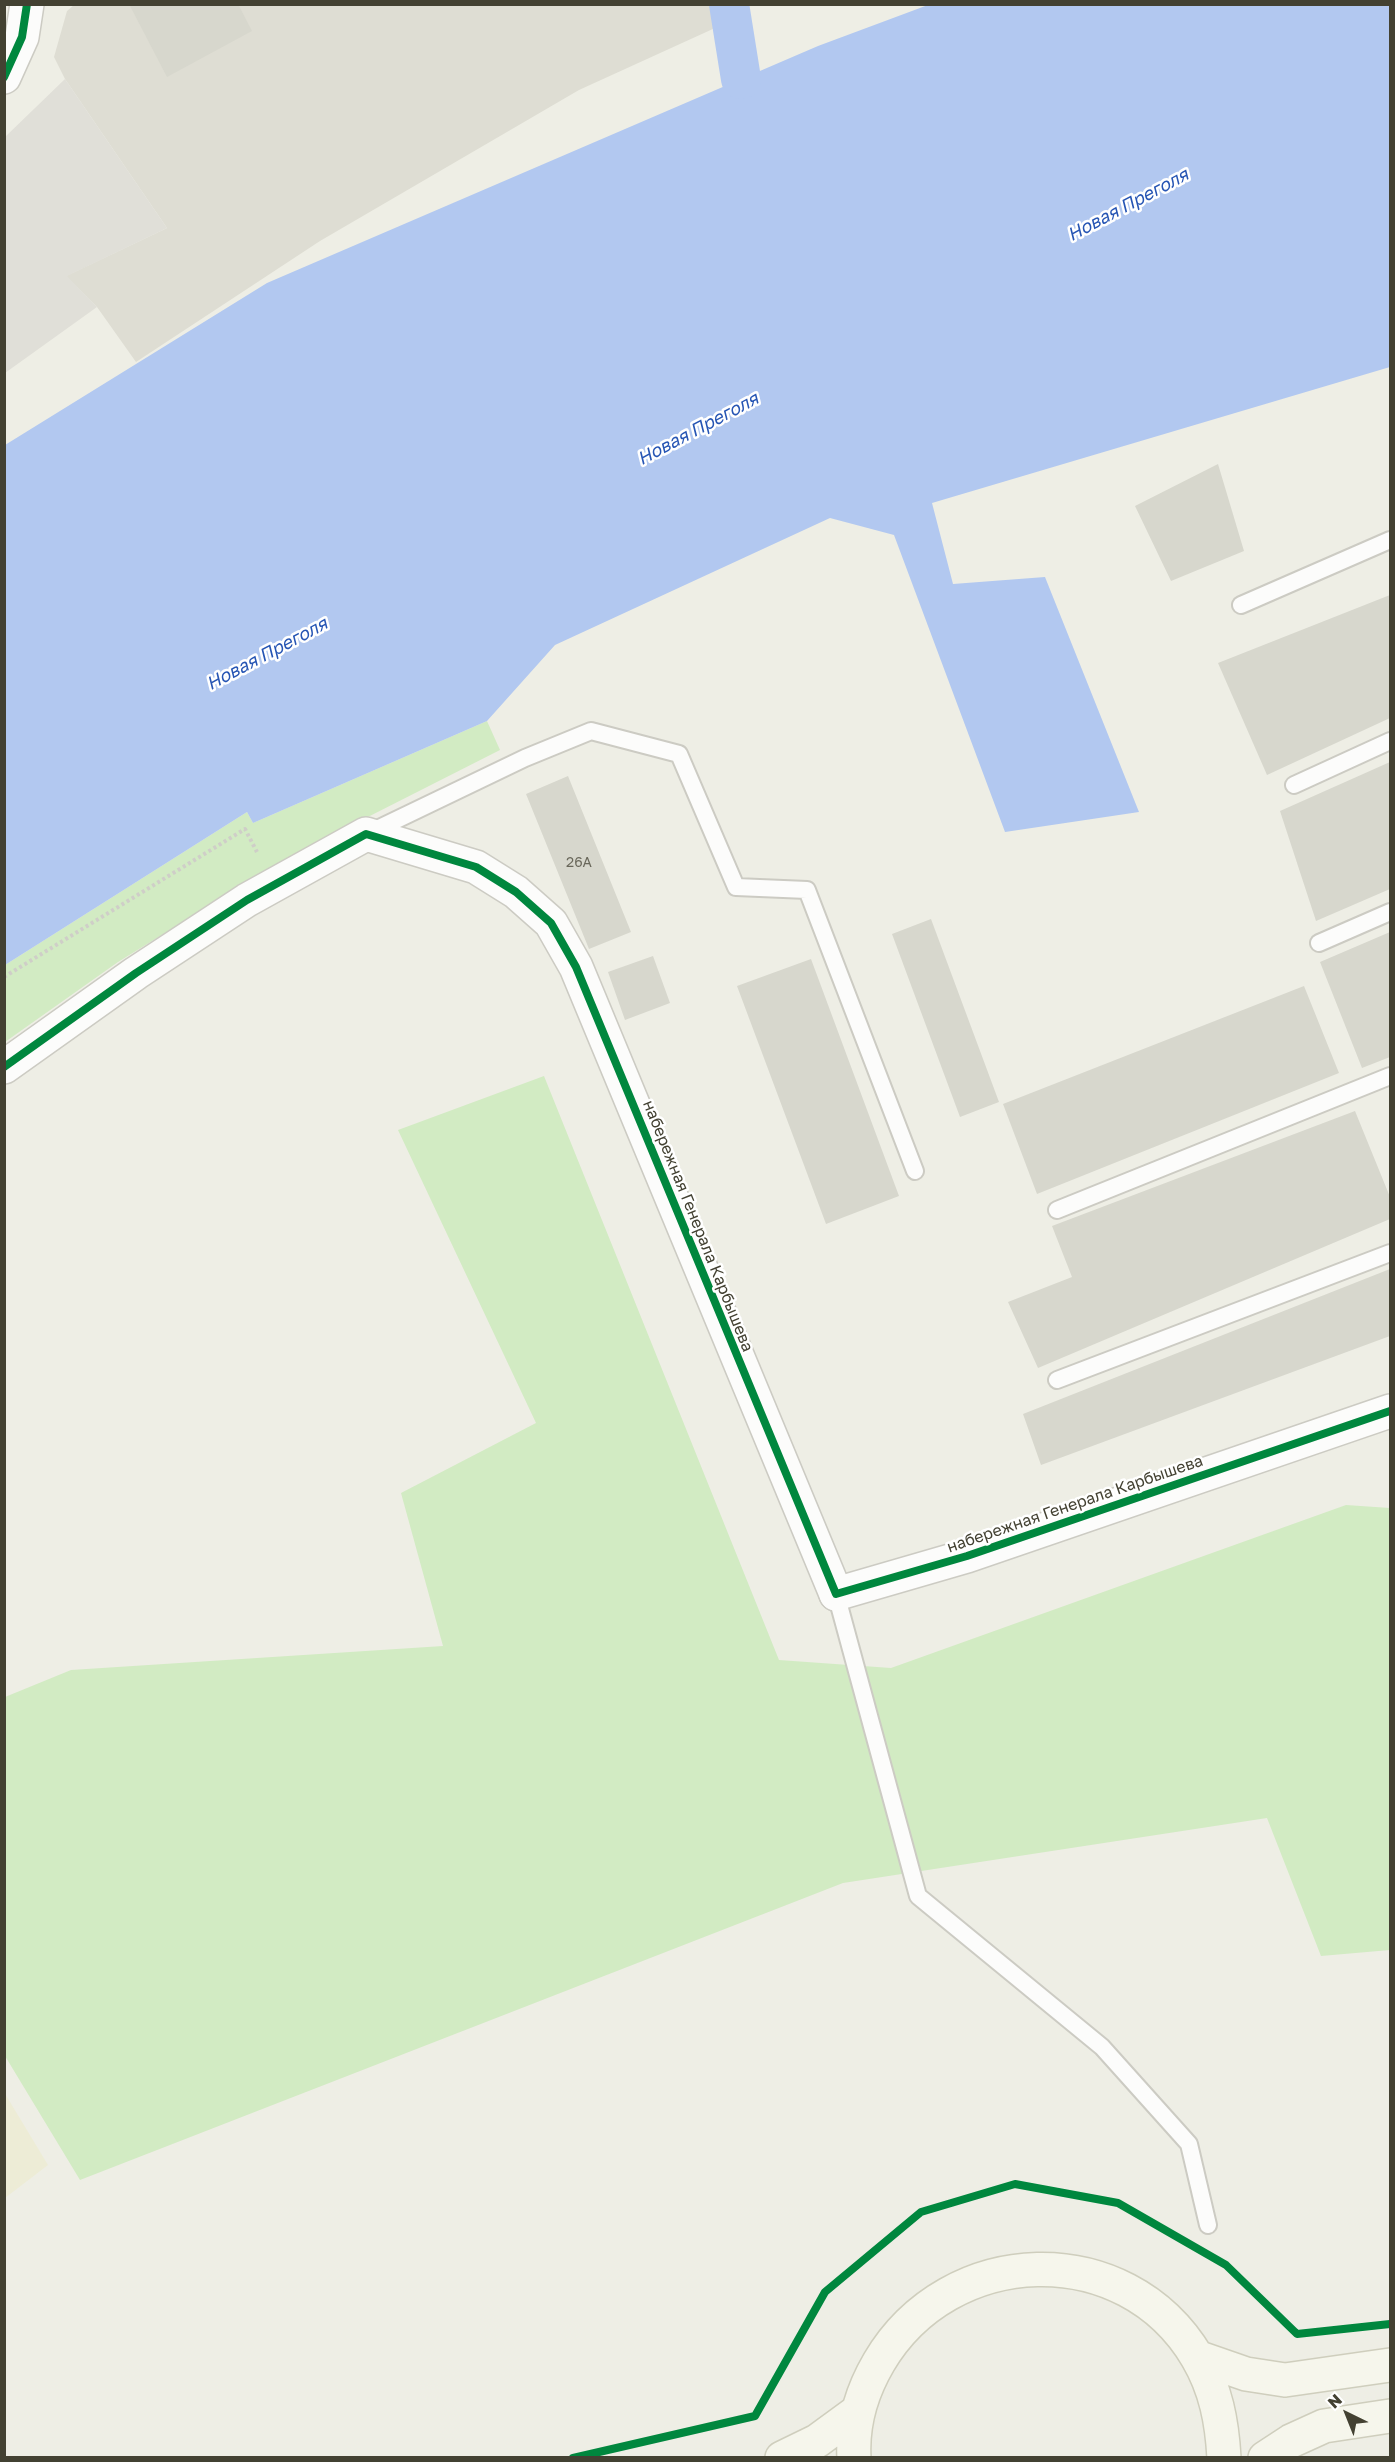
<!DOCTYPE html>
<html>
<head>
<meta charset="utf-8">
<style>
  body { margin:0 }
  #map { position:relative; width:1395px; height:2462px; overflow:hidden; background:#eeeee5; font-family:"Golos Text",sans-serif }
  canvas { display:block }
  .frame { position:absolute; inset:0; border:6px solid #434132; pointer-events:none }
  .north { position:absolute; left:1317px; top:2384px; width:60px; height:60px; -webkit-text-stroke:4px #fff; paint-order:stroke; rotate:317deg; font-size:16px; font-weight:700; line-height:24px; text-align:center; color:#434132 }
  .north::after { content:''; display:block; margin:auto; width:21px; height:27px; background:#434132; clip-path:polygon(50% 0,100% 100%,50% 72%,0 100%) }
</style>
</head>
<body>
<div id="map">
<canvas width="1395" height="2462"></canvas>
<div class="frame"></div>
<div class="north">N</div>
</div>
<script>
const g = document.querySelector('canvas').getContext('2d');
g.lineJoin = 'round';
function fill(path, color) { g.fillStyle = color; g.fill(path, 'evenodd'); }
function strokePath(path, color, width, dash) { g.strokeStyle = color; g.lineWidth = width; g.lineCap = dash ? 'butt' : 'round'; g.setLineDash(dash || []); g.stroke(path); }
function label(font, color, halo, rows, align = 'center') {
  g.font = font + ' "Golos Text",sans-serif'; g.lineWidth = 5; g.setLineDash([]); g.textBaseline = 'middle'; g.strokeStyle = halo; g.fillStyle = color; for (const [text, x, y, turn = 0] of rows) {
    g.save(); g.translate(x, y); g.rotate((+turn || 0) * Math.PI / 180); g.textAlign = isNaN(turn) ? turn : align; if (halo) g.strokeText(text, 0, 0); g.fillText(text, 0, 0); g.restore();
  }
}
fill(new Path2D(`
  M721,4L726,23L579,90L320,241L136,362L97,307L66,276L167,228L65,79L54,57L67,11L74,5Z`), '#deddd3');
fill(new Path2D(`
  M4,2092L48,2165L5,2198H4Z`), '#edecd6');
fill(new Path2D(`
  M487,721L500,750L283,860L118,962L5,1042V965L247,812L253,823Z
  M544,1076L779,1660L891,1668L1346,1505L1390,1508V1950L1321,1956L1267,1818L843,1883L80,2180L5,2056V1697L71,1670L443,1646L401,1493L536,1423L398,1130Z`), '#d2ebc3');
fill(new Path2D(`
  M65,79L167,228L67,276L97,307L5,373V137Z`), '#e0dfd8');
fill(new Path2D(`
  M928,5H1390V367L932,503L953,584L1045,577L1139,812L1005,832L894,535L830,518L555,645L487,721L253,823L247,812L5,965V445L267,283L818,46Z`), '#b2c8f0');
strokePath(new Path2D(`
  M729,4L741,79`), '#b2c8f0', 40);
fill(new Path2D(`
  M129,4H238L252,31L167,77Z
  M1218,464L1244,551L1171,581L1135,506Z
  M1390,595V718L1267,775L1218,663Z
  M1390,762V889L1316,921L1280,811Z
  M568,776L631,932L589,949L526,794Z
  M931,919L999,1102L960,1117L892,934Z
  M1390,932V1057L1362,1068L1320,962Z
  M653,956L670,1003L625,1020L608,972Z
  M811,959L899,1196L826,1224L737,986Z
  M1304,986L1339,1073L1037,1194L1003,1104Z
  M1355,1111L1390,1197V1219L1038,1368L1008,1302L1072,1277L1052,1226Z
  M1390,1269V1336L1041,1465L1023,1414Z`), '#d7d7cd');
const service = new Path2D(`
  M1241,605L1390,540
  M1294,785L1390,741
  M369,833L525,758L591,731L679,754L736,887L807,890L915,1171
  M1319,943L1390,912
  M1057,1210L1390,1076
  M1057,1380L1390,1253
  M836,1594L918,1896L1102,2047L1189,2144L1208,2225`);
const minor = new Path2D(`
  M4,77L22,37L27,4
  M836,1594L967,1556L1390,1411`);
const tertiary = new Path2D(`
  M4,1067L136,973L247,900L366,834L476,867L516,892L551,923L576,967L836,1594`);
const secondary = new Path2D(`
  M1197,2357L1246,2374L1285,2380L1390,2365
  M782,2458L817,2441L858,2411
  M854,2458C852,2424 862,2391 879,2362C949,2243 1125,2236 1197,2357C1216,2389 1222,2422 1224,2458
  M1265,2458L1291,2441L1324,2426L1390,2416`);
strokePath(service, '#cccbc3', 20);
strokePath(minor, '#cccbc3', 36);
strokePath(tertiary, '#cccbc3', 36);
strokePath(secondary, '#cfcebd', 36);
strokePath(new Path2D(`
  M4,977L245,829L257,852`), '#cfcec8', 4, [3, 3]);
strokePath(service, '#fcfcfb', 16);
strokePath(minor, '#fcfcfb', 33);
strokePath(tertiary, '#fcfcfb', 33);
strokePath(secondary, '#f6f6ec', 33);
strokePath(new Path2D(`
  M4,77L22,37L27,4
  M4,1067L136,973L247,900L366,834L476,867L516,892L551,923L576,967L836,1594L967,1556L1390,1411
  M573,2458L755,2416L825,2292L921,2212L1015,2184L1118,2203L1226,2265L1297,2334L1390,2324`), '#00873e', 8);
label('14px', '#69675a', null, [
  ["26А",579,863]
]);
label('16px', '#434132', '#fff', [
  ["набережная Генерала Карбышева",698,1226,68],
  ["набережная Генерала Карбышева",1075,1504,-19]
]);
label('italic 18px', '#2655b4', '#fff', [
  ["Новая Преголя",1128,205,-28],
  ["Новая Преголя",698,429,-28],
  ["Новая Преголя",267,654,-28]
]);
</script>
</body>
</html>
